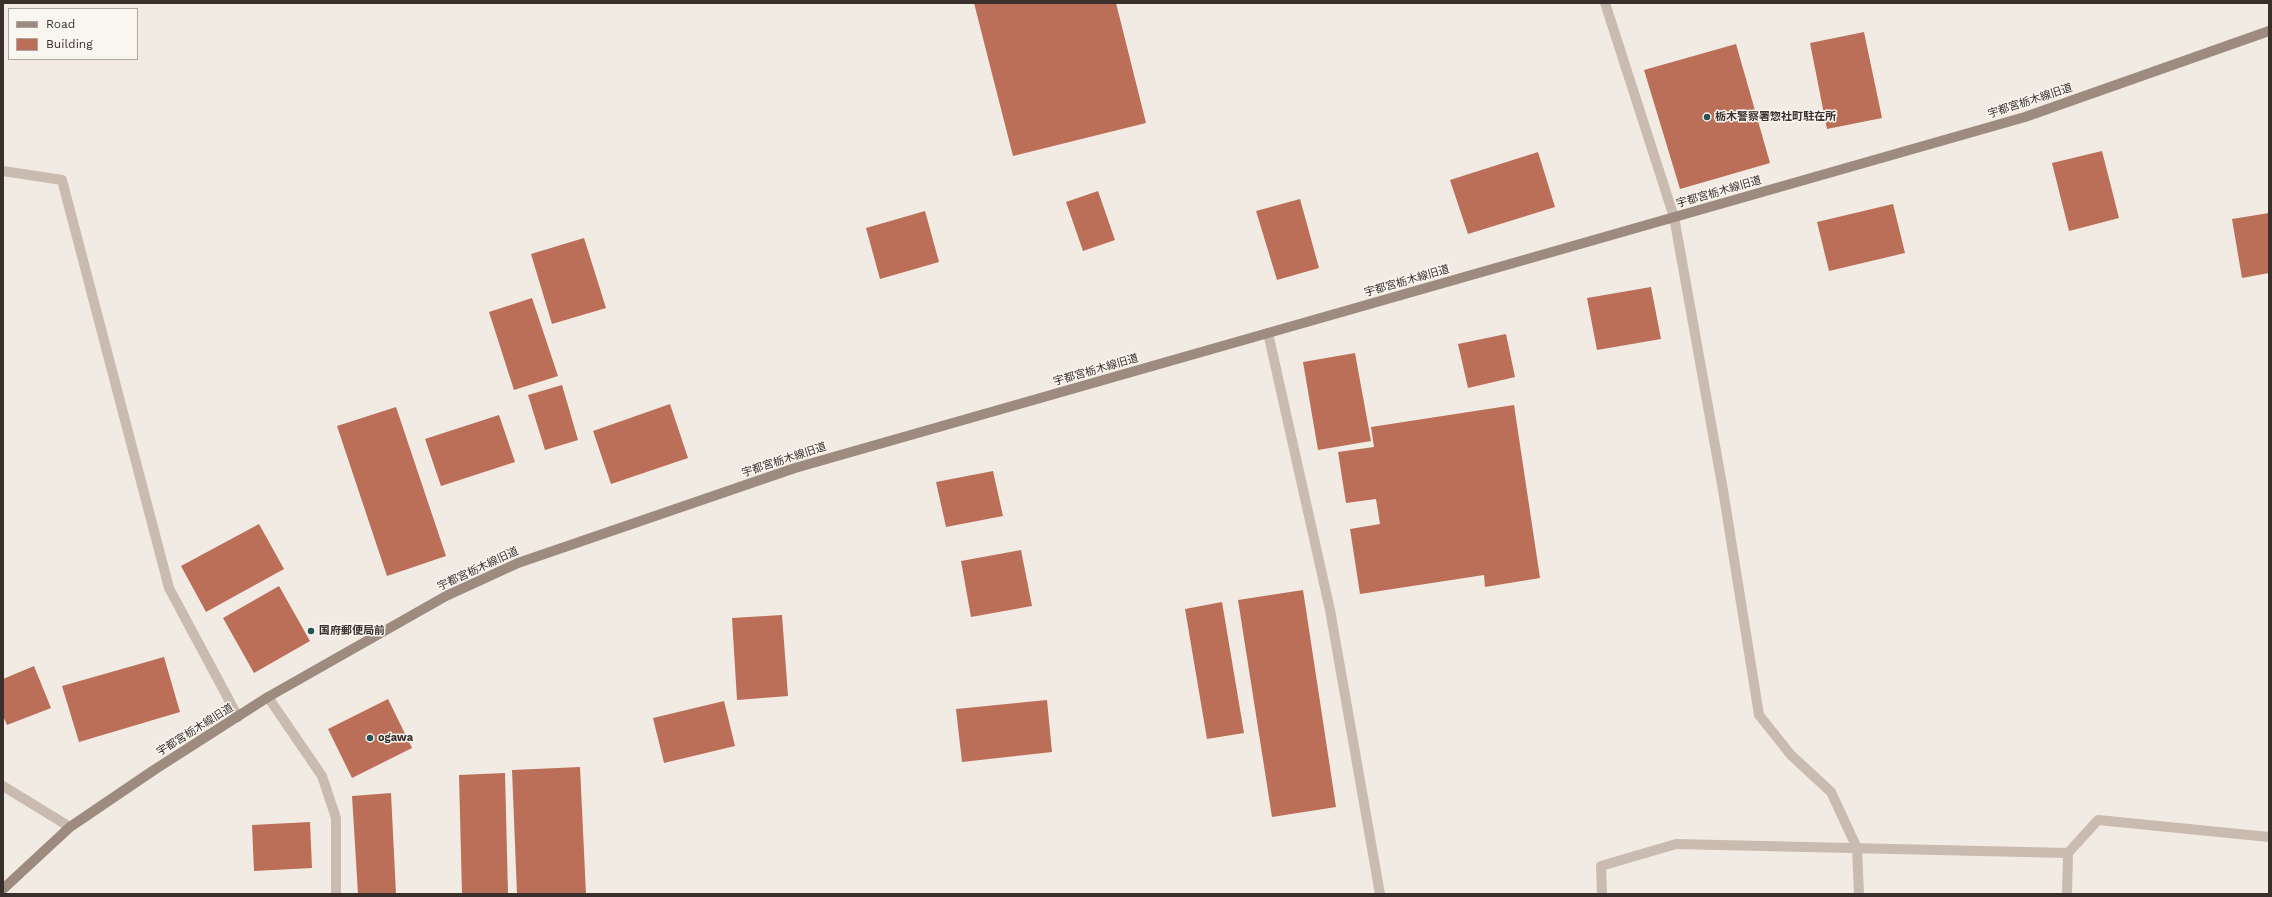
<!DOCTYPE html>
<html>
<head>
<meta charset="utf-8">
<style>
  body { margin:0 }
  #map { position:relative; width:2272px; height:897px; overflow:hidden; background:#f2ebe3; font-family:"Work Sans",sans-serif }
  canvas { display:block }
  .frame { position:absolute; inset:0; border:4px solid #39302c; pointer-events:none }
  .legend { position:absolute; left:8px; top:8px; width:130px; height:52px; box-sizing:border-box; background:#f9f5ef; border:1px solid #aca6a1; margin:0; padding:5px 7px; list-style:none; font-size:12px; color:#39302c }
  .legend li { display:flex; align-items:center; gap:8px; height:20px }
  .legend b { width:20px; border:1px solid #aca6a1 }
</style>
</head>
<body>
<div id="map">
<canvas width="2272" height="897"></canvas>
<div class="frame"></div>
<ul class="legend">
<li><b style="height:5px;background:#9d8b80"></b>Road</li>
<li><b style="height:11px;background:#bb6f58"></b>Building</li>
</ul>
</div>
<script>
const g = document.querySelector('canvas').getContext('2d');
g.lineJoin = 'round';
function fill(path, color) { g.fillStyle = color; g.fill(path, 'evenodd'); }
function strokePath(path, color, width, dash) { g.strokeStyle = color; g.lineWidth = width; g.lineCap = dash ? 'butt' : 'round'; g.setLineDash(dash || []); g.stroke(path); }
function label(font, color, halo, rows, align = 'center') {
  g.font = font + ' "Work Sans","Noto Sans JP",sans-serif'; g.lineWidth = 3; g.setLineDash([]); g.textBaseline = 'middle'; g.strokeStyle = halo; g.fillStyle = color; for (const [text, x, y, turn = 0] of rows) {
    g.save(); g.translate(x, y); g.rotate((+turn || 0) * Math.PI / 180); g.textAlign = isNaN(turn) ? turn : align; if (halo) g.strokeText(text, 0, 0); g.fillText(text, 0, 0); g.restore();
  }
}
fill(new Path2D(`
  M974,3H1116L1146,123L1013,156Z
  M1864,32L1882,118L1827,129L1810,43Z
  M1736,44L1770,163L1680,189L1644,70Z
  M2102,151L2119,218L2069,231L2052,163Z
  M1538,152L1555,207L1468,234L1450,180Z
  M1098,191L1115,240L1083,251L1066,202Z
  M1300,199L1319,268L1277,280L1256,211Z
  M1893,204L1905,253L1829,271L1817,222Z
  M925,211L939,262L880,279L866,228Z
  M2269,213V273L2242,278L2232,219Z
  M584,238L606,308L552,324L531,254Z
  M1651,287L1661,339L1597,350L1587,298Z
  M532,298L558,376L514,390L489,312Z
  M1506,334L1515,377L1468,388L1458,344Z
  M1355,353L1371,441L1318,450L1303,362Z
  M562,385L578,440L545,450L528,395Z
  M670,404L688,458L611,484L593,431Z
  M1514,405L1540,578L1485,587L1484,575L1360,594L1350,529L1380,524L1376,499L1346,503L1338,452L1374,447L1371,427Z
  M396,407L446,556L387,576L337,426Z
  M499,415L515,462L441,486L425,439Z
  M993,471L1003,516L946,527L936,482Z
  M259,524L284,569L206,612L181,566Z
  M1021,550L1032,606L971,617L961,561Z
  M279,586L310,641L254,673L223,618Z
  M1303,590L1336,807L1272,817L1238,600Z
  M1222,602L1244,733L1207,739L1185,609Z
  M782,615L788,696L737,700L732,618Z
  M164,657L180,712L79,742L62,686Z
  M34,666L51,708L7,725L3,716V679Z
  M388,699L412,748L352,778L328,729Z
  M1047,700L1052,752L962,762L956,709Z
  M724,701L735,746L664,763L653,718Z
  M580,767L586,894H517L512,770Z
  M505,773L508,894H462L459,775Z
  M391,793L396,894H358L352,796Z
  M310,822L312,868L254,871L252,825Z`), '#bb6f58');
strokePath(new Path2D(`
  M1605,3L1674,217L1723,490L1759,715L1791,755L1831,792L1857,848L1859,894
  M3,171L62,180L169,588L238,717
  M1268,333L1330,610L1380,894
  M268,697L322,776L336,818V894
  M3,786L70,827
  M1602,894L1601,866L1676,844L2068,853
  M2067,894L2068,853L2098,820L2269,837`), '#c9bbaf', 10);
strokePath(new Path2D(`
  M3,889L70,827L154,770L268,697L446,596L518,563L795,468L2025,117L2269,31`), '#9d8b80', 10);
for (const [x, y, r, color] of [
  [1707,117,4,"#255457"],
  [311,631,4,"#255457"],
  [370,738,4,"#255457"]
]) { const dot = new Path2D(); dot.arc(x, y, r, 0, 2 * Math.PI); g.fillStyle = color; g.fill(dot); strokePath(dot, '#f9f5ef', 1.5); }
label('11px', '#39302c', '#f9f5ef', [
  ["宇都宮栃木線旧道",2030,101,-18],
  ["宇都宮栃木線旧道",1719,192,-16],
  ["宇都宮栃木線旧道",1407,281,-16],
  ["宇都宮栃木線旧道",1096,370,-16],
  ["宇都宮栃木線旧道",784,460,-18],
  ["宇都宮栃木線旧道",478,569,-25],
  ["宇都宮栃木線旧道",195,730,-32]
]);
label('bold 11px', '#39302c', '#f9f5ef', [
  ["栃木警察署惣社町駐在所",1715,117],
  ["国府郵便局前",319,631],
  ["ogawa",378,738]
], 'left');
</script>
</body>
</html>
